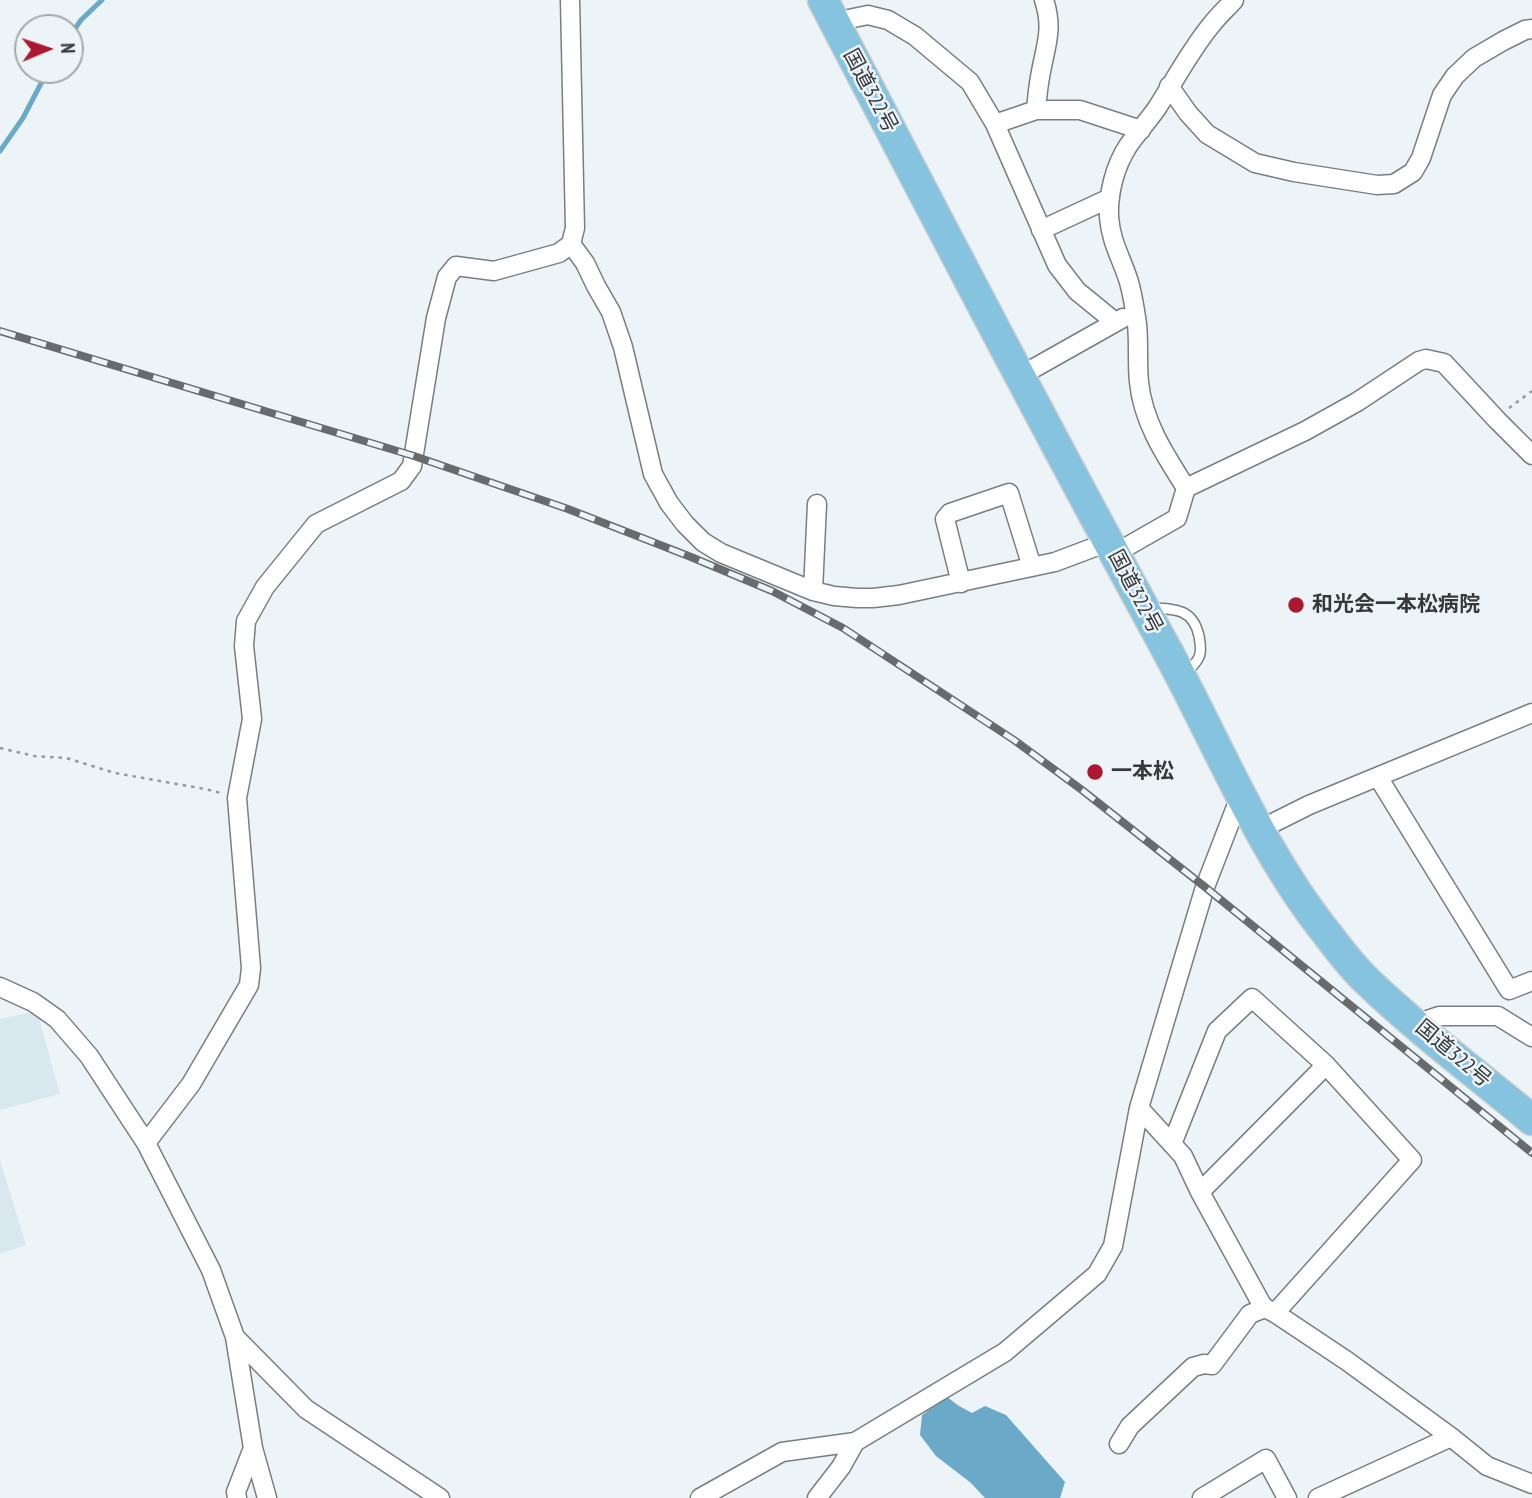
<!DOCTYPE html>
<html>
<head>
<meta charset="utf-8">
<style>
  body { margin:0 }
  #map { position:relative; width:1532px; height:1498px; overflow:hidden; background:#edf4f7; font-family:"PT Sans Narrow",sans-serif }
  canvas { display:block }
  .north { position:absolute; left:14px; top:14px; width:70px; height:70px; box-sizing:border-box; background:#edf4f7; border:2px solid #a4a9ab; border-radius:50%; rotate:88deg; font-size:19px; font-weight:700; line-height:28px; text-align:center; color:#36383a }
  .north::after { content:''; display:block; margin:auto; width:24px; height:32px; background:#ac1731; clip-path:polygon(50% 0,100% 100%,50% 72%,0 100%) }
</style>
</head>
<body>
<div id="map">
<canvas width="1532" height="1498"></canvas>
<div class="north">N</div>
</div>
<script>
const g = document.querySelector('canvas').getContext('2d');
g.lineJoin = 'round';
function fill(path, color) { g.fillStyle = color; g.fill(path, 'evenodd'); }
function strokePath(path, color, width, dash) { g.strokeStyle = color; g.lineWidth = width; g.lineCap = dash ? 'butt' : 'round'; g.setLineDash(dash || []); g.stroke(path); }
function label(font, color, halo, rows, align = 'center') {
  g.font = font + ' "PT Sans Narrow","Noto Sans JP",sans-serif'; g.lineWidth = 5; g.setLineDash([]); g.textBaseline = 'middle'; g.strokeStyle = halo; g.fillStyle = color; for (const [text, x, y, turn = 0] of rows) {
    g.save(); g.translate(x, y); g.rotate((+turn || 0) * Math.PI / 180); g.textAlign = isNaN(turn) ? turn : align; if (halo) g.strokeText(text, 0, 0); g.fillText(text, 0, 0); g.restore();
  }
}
fill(new Path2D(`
  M37,1011L60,1094L0,1110V1019Z
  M0,1160L26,1245L0,1254Z`), '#d9e7ee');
fill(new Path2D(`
  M947,1397L959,1406L972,1413L985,1406L1006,1415L1065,1482L1060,1498H985L971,1483L936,1456L920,1435L922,1415Z`), '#6aa9c7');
strokePath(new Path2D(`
  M70,36L81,20L102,0
  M0,151L23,118L48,70`), '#6aa9c7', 5);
const service = new Path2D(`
  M1152,608C1176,609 1193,609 1199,636C1200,642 1202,651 1199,657C1196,664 1189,669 1185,675`);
const minor = new Path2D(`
  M1044,0C1054,30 1045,47 1040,77C1038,88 1037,99 1036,110H1080L1141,130
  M834,22L868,15L888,20L915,36L970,82L995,124
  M1169,86L1188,113L1207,134L1255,163L1294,172L1377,185L1394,184L1413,172L1421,158L1442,95L1455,76L1474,58L1503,41L1525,30L1532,29
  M1036,110L995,124L1057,265L1077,291L1115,322
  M1041,230L1110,198
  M571,244L585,263L596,286L611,312L623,347L653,474L669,503L685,524L703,542L721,553L813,591L834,596L857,598H873L899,595L1055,562L1108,542
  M1020,376L1123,318
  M1186,488C1165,455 1143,422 1139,382C1137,363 1139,343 1137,324C1135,310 1133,296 1129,282C1122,259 1111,243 1109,217C1108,193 1115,166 1128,146C1137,133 1148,121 1157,108C1175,80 1191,49 1212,24C1219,15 1227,8 1234,0
  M1114,554L1177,518L1186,488L1305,431L1357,402L1419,361L1426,359L1444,363L1497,420L1532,455
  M961,583L945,519L950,513L1009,493L1032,567
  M813,591L817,504
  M1378,777L1509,990L1532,981
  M1259,830L1309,805L1532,713
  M0,987L33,1002L57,1019L89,1056L146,1143L211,1270L235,1337L253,1448L267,1498
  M1416,1024L1439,1016H1498L1532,1037
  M1139,1108L1183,1156L1200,1192L1261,1303L1265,1308L1275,1313L1347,1361L1451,1437L1487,1466L1532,1484
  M146,1143L191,1084L249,985L251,968L237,798L252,719L244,646L246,621L265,587L316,524L401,481L412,466L436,318L447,277L456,266L494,271L559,253L571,244L575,228L570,0
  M1172,1144L1217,1031L1252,998L1326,1065L1412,1160L1275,1313
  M1200,1192L1326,1065
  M235,1337L306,1409L440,1498
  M1119,1444L1130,1426L1193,1367L1204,1364L1212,1365L1250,1314L1265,1308
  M237,1498L236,1492L253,1448
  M700,1498L782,1452L855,1442L1005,1352L1097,1274L1113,1246L1139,1108L1205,887L1241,794
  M817,1498L841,1467L855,1442
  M1202,1498L1266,1459L1287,1498
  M1318,1498L1451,1437`);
const trunk = new Path2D(`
  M823,0C937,219 1051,438 1169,654C1219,747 1262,853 1328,935C1340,951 1353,968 1367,981C1419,1031 1477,1074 1532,1120`);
strokePath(service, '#787e81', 12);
strokePath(minor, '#787e81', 21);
strokePath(trunk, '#cfcfd0', 33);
strokePath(new Path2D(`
  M1509,408L1532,391
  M0,748L34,756L66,758L115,773L205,789L221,793`), '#95999c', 2.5, [3.5, 5]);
strokePath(service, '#fff', 9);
strokePath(minor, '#fff', 18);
strokePath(trunk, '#86c3de', 30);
const rail = new Path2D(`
  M0,331L414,456L568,509L691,557L772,591L843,628L1014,740L1082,790L1205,887L1532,1153`);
strokePath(rail, '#686b6e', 8);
strokePath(rail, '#edf4f7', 5, [16]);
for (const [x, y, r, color] of [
  [1296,605,9,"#ac1731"],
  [1095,772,9,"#ac1731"]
]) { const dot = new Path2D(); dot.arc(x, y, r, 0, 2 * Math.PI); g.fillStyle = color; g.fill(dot); strokePath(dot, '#edf4f7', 2.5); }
label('21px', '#36383a', '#edf4f7', [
  ["国道322号",870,91,62],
  ["国道322号",1135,592,62],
  ["国道322号",1453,1054,40]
]);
label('bold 21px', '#36383a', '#edf4f7', [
  ["和光会一本松病院",1312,605],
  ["一本松",1111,772]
], 'left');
</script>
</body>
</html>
